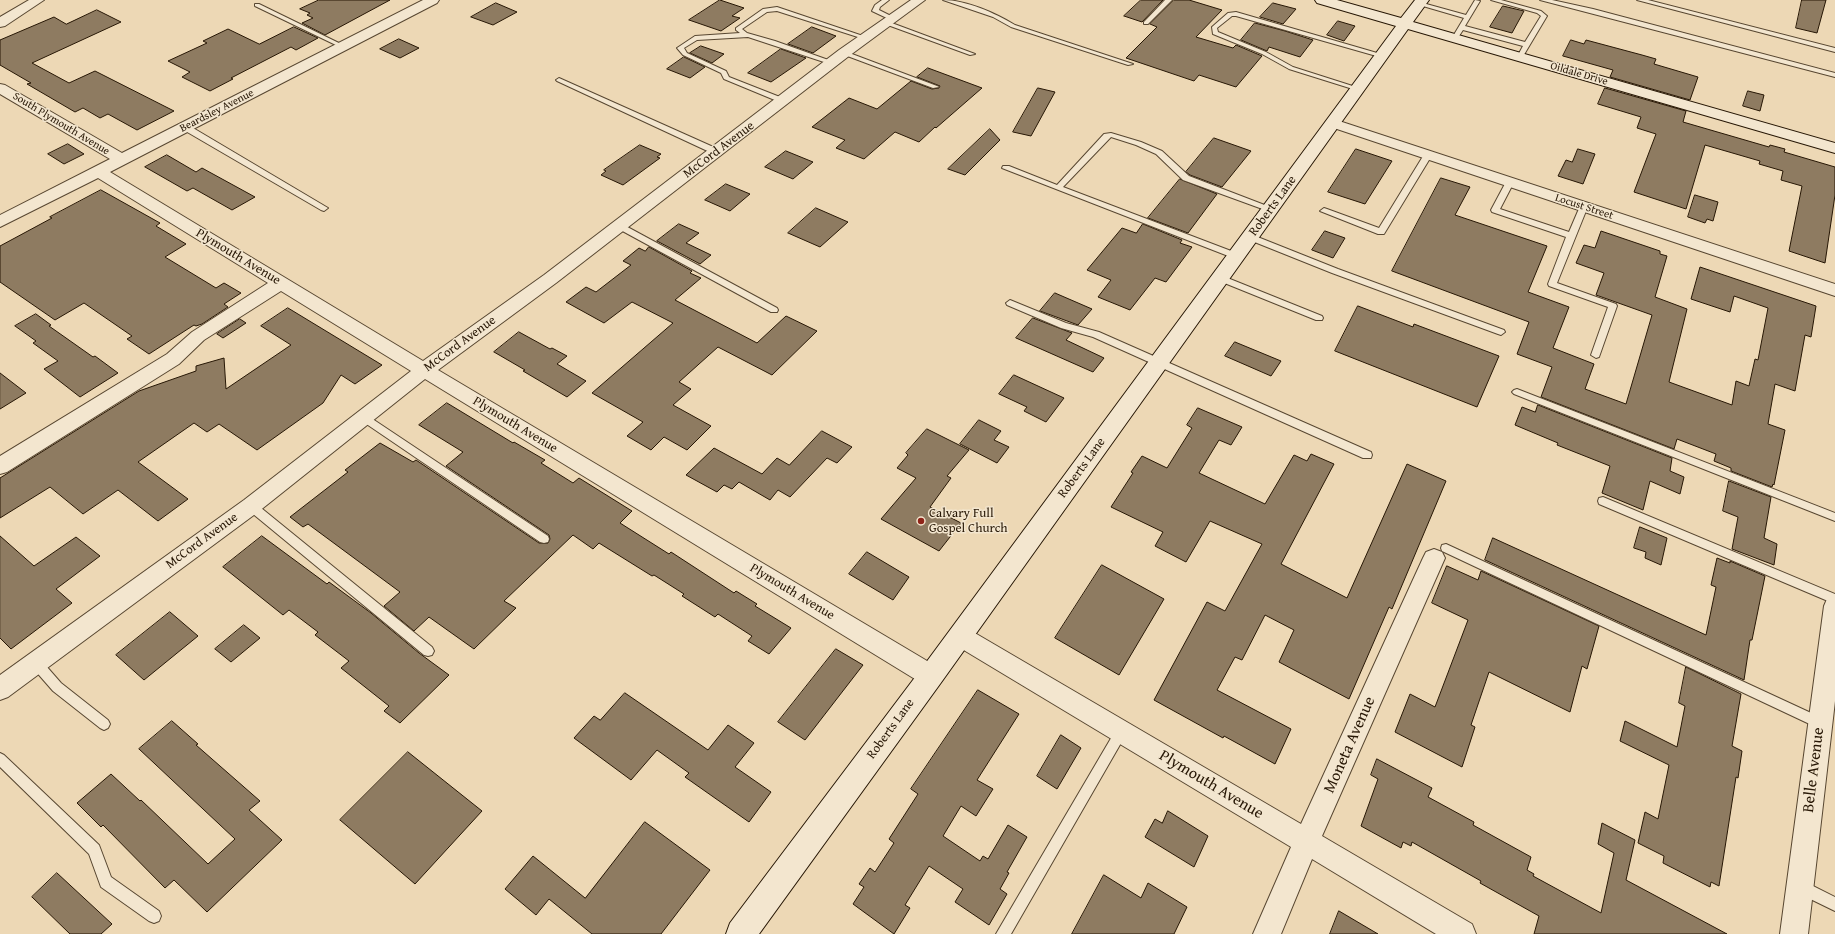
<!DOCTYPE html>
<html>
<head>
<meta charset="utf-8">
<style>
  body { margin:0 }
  canvas { display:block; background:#edd8b5 }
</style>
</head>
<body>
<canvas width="1835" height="934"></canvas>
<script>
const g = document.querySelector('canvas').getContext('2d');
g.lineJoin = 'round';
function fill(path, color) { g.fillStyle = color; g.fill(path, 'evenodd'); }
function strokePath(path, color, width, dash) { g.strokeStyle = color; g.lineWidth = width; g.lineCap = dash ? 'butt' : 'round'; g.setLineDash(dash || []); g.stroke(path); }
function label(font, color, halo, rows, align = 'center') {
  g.font = font + ' "Gentium Book Plus",serif'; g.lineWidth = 3; g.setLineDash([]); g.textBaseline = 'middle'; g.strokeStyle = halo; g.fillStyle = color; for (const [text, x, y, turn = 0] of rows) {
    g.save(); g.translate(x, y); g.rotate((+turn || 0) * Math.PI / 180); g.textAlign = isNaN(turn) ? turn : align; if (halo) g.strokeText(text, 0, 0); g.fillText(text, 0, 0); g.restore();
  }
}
const building = new Path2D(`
  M319,0H390L325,35L302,23L313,18L307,15L310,13L300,9Z
  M720,0L744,8L732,16L740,18L721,31L689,20Z
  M1141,0H1163L1142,22L1124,16Z
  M1174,0H1189L1222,10L1196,37L1233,48L1236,45L1262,56L1236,87L1199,75L1194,81L1126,58L1157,27L1150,24Z
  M1802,0H1826L1817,33L1796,28Z
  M496,3L517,12L493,25L471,17Z
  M1273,3L1296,9L1283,24L1260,17Z
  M1503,6L1524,11L1512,33L1490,27Z
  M97,10L121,22L32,63L69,83L95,71L174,111L137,130L108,114L100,118L83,108L75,112L27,84L31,83L0,65V40L54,17L66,24Z
  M1338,21L1355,26L1344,41L1327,35Z
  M1255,23L1285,31L1313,40L1300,57L1269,47L1267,51L1241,40Z
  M294,27L318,38L296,50L291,47L231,78L233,79L210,91L182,77L190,72L168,61L207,43L203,41L228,29L259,44Z
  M812,27L836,36L813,53L788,44Z
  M399,39L419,48L400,58L380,49Z
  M1571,40L1584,44L1586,40L1642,55L1656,59L1654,64L1698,77L1690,100L1610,77L1613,70L1563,56Z
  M701,46L724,54L712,63L690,53Z
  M781,49L806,58L771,82L748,73Z
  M684,57L705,67L690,78L667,69Z
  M928,68L982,88L936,128L935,127L919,142L895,132L864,159L836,148L845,140L812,127L849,98L877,109L911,81L932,89L939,88L940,86L917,77Z
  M1038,88L1055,92L1031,136L1013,132Z
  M1605,88L1686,111L1683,122L1769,147L1770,145L1785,149L1784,152L1835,167V195L1825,263L1789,251L1802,186L1781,180L1783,171L1759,164L1760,161L1705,145L1686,209L1634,192L1656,134L1637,128L1641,117L1598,104Z
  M1748,91L1764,95L1760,111L1743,106Z
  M990,129L1000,140L965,175L948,169Z
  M1214,138L1251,151L1222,187L1190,175L1186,172Z
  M68,144L84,154L64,164L48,154Z
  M640,145L661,154L657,157L660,158L623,185L601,175L606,171L604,170Z
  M1356,149L1392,161L1365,204L1328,192Z
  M1578,149L1595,154L1583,184L1558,176L1566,160L1572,162Z
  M786,151L813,162L793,179L765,167Z
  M167,155L196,172L202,168L255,197L232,210L193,188L187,191L145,167Z
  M1441,178L1470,187L1455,215L1547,246L1528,292L1569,307L1553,348L1594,364L1585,389L1626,404L1652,315L1596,295L1604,273L1576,263L1584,245L1595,248L1601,231L1660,251V254L1667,256L1655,297L1687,309L1669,382L1732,405L1736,381L1749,386L1755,359L1758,360L1768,308L1734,296L1730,312L1691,299L1700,267L1816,306L1811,337L1805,335L1795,391L1775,384L1768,424L1785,430L1774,485L1773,484L1772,487L1731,471V468L1714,461L1716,454L1677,439L1674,449L1541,397L1552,367L1517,354L1529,322L1392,271Z
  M1180,179L1217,194L1188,233L1148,218Z
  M726,184L750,194L730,211L705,200Z
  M101,190L160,223L156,226L186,244L165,257L216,288L224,283L241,293L224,304L228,307L202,324L196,326L194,325L149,354L127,339L132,336L84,303L55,320L0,282V246L52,218L50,217Z
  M1695,195L1718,202L1713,221L1707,219L1705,223L1688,217Z
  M816,208L848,222L820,247L788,233Z
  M679,224L699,233L686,243L711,255L700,264L657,241Z
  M1143,224L1182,240L1180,243L1192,247L1166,282L1155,278L1130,310L1098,297L1111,280L1087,270L1122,228L1136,233Z
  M1325,231L1345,238L1333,258L1312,250Z
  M649,247L692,271L690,273L701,278L675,300L757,343L786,316L817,331L772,375L718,347L679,382L691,389L673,405L711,426L687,450L664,437L651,450L627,436L643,422L592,393L673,323L632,302L604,323L566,302L586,287L596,292L631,265L623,261L639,248L645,251Z
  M1055,293L1092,309L1078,325L1040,311Z
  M1358,306L1413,327L1414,324L1499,356L1477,407L1335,351Z
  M288,308L382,365L355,384L341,375L323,403L257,450L219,424L207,432L194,423L138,462L188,499L158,521L118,490L83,514L50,487L0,518V478L139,391L196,371V366L224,358L226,389L291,345L261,326Z
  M36,314L51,325L49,326L93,357L95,356L118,373L80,397L44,369L58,361L33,343L36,341L15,326Z
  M1033,318L1072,333L1066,340L1104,358L1093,372L1016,338Z
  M240,319L246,323L223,338L217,334Z
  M519,332L550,349L552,348L567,356L557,364L586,381L567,397L523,371L525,370L494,352Z
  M1235,342L1281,361L1271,376L1225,356Z
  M0,373L26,393L0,409Z
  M1014,375L1064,398L1046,422L1024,411L1027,407L999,394Z
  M447,403L513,443L514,442L545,460L541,463L573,483L579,478L632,511L620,523L669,554L671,552L734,593L736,591L757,604L755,606L791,628L769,654L748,641L752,636L718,614L715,617L682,596L684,594L654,575L652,576L599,543L593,549L573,535L504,601L516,608L474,649L429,617L414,631L384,606L400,592L308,524L303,527L290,517L348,472L345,470L380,443L413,462L416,460L539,543H548L550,539L549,535L446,466L463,452L419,425Z
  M1538,405L1672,458L1670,471L1684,477L1680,494L1650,481L1643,510L1602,493L1610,466L1557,445L1558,443L1515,425L1522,407L1535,412Z
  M1198,408L1242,427L1231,445L1219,440L1199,473L1265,504L1294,455L1307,461L1311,454L1334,464L1281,564L1347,598L1407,464L1446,481L1392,609L1389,607L1349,699L1279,662L1294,630L1265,615L1242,660L1235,657L1217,690L1291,729L1275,764L1224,736L1223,738L1154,700L1207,602L1225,611L1262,544L1210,521L1186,562L1155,546L1163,532L1111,507L1133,473L1131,472L1142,456L1167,468L1192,428L1187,425Z
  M979,420L1001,431L994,440L1009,447L997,463L960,444Z
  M927,429L969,450L947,476L951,478L930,507L961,523L939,551L881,519L916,478L897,468L908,455L906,453Z
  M822,431L852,447L837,463L827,458L790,497L778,490L770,500L739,482L732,489L724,485L717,492L686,475L714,448L762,474L777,458L789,465Z
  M1729,481L1771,497L1764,538L1777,544L1774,565L1732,549L1738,517L1723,511Z
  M1640,527L1667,538L1661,565L1645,558L1646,552L1634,548Z
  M0,536L34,566L76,537L100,556L56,589L72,603L11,649L0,638Z
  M262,536L327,584L329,582L371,613L419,653L449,675L400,723L384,711L389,706L341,668L349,661L315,635L318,632L289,610L283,615L223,567Z
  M1493,538L1706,635L1716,587L1711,585L1717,558L1730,563V561L1765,576L1752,640H1750L1744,680L1485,560Z
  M867,552L909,577L893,600L849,574Z
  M1102,565L1164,599L1119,675L1055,638Z
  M1447,566L1478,580L1481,571L1599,626L1587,669L1582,666L1570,712L1489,672L1471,725L1475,727L1462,767L1395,732L1410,694L1435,707L1468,620L1432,603Z
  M170,612L198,636L144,680L116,655Z
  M244,625L260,638L231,662L215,649Z
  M836,649L863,665L805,740L778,722Z
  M1686,667L1741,694L1732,746L1742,751L1738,778L1736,777L1719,886L1711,882L1710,887L1663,863L1664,856L1638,843L1645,812L1658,819L1669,765L1620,741L1625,721L1677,747L1685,706L1679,703Z
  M978,690L1019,714L977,780L993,789L976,816L961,806L943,836L980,861L983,856L988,859L1008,825L1027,837L1007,872L1009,873L1000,889L1007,894L989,925L955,902L963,889L929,866L905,905L910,908L894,934L853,904L864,887L859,884L870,868L875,872L894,843L889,839L918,794L911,789Z
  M625,693L708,750L728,725L754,743L735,767L771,792L749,822L685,777L689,773L657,750L631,780L574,738L594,716L600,720Z
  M172,721L198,744L196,745L260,801L249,810L282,840L207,912L174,880L165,888L103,825L101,827L77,803L111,774L140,801L141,800L208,864L235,839L139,749Z
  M1061,735L1081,748L1057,789L1037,776Z
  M408,752L482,811L415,884L340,820Z
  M1377,759L1432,788L1428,797L1474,822L1473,825L1531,857L1527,870L1534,874L1533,876L1601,913L1614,853L1598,844L1602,823L1635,840L1626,880L1727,934H1534L1539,916L1480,883L1481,881L1412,842L1411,846L1403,842L1401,848L1361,826L1378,779L1371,775Z
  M1168,811L1208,836L1194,867L1145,837L1155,819L1162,823Z
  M645,822L710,870L661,934H592L549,899L536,915L505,889L533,856L585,898Z
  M57,873L112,924L101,934H70L32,897Z
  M1104,875L1141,898L1148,883L1187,907L1174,934H1072Z
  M1339,911L1378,934H1330Z`);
fill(building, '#8e7b61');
strokePath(building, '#271705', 1);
const lane = new Path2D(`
  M882,0H889L880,7L879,10L895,18V20H891L872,11L875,5Z
  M943,0C966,0 995,13 1015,25L1133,64L1128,65L1011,27L993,17Z
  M1165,0H1172L1148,24H1144V22Z
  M1475,0L1480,1L1465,26L1525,42L1541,16L1537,13L1491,0H1501L1541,11L1547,16L1522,58L1517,57L1523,46L1463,30L1457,39H1453L1452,38L1464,18L1416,4L1419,2L1466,15Z
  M1540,0H1552L1593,9L1835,73V77Z
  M1637,0H1648L1835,48V52Z
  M255,4H259L345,46L340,47L255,6Z
  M777,7L869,38L864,39L777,11L767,12L742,29L747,33L775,41L834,62V64H830L748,37L697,40L684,48L687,53L726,71L729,77L785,99L786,101L782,103L724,79L721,73L683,55L677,48L695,36L740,33L736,30V28L763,9Z
  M1236,12L1384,55L1385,56L1380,57L1236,16H1232L1217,28L1218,32L1266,52L1293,67L1362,89L1356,90L1289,69L1262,54L1213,34L1212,27L1228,13Z
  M885,22H889L975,54L970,55L885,24Z
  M844,51L937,86L939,87L933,88L842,54L841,53Z
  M559,78L720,150L721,152L717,154H714L557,81L556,80Z
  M182,125H188L328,208L324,211L321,210L182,129Z
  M1111,133L1141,142L1162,151L1189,176L1275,209L1274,211H1268L1183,180L1156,154L1136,145L1111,137L1063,187L1239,254L1240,256L1236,259L1002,168L1003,166H1009L1057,185L1104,134Z
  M1425,153H1428L1432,155L1384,234H1378L1320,211L1324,208L1327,209L1379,228Z
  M1507,180H1513L1514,182L1500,209L1569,232L1581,204H1584L1588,206L1557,283L1616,304L1617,306L1599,357L1596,358L1591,355L1608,307L1549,286L1548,284L1566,237L1492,212L1491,210Z
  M620,223L777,308L778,310L777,312H771L617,228V224Z
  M1250,234L1338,269L1504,330L1505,332L1501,335L1498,334L1332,273L1247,239L1246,237Z
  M1220,275L1322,316L1323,318L1322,320H1316L1217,280L1216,278Z
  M1010,300L1066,323L1099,332L1371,452L1372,455L1371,458H1363L1093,337L1061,328L1007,305L1006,303Z
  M1517,389L1835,513V521L1514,394L1512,392L1514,390Z
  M365,414L548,536L549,539L548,542L544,543L540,542L362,421L360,418L362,415Z
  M1603,497L1835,594V604L1599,504L1598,501L1599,498Z
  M251,502L255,503L432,647L434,651L432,655L428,656L424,655L247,509L246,506L247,503Z
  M1446,544L1824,719L1826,723L1824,727L1820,729L1816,727L1442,551L1441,548L1442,545Z
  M36,658L40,659L61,683L108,720L110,724L108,728L104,730L100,728L53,691L32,667L30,663L32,659Z
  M1121,726L1125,728L1127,732L1125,736L1011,934H996L1117,728Z
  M0,753L4,755L99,845L111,877L159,911L161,916L159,921L154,923L149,921L101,887L89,854L0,767Z
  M1801,880L1835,897V911L1796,892L1794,887L1796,882Z`);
const street = new Path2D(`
  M29,0H44L5,26L0,27V17Z
  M423,0H439L437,3L110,172L423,361L544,275L839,50L911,0H925L849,56L556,283L438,370L939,668L943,676L939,684L931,687L923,684L425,379L258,512L8,697L0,700V675L244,500L411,371L281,291L204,340L179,364L7,472L0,474V456L167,354L192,332L268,283L98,178L0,227V215L110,159L0,94V84L5,85L122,153Z
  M1333,119L1835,284V296L1328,126L1326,123L1328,120Z
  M1434,549L1442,552L1445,558L1322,836L1472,924L1476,934H1436L1312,859L1281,934H1253L1291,847L952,643L949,636L952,629L960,626L968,629L1301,824L1423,558L1426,552Z
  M1835,596V701L1808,934H1780L1824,606L1827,599Z`);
const secondary = new Path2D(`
  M1315,0H1337L1401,18L1415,0H1429L1413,22L1835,143V153L1408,29L940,684L759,934H726L730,923L922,668L1396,26L1317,3Z`);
strokePath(lane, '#584731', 2);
strokePath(street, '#584731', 2);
strokePath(secondary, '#271705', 2);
fill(lane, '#f3e6cf');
fill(street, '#f3e6cf');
fill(secondary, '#f3e6cf');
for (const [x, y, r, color] of [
  [921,521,4,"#8f2418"]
]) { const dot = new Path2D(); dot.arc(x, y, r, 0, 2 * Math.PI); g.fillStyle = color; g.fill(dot); strokePath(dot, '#f3e6cf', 1.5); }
label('11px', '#271705', '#f3e6cf', [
  ["Oildale Drive",1579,74,16],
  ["Beardsley Avenue",217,111,-27],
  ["South Plymouth Avenue",61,124,31],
  ["Locust Street",1584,207,18]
]);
label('13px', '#271705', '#f3e6cf', [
  ["McCord Avenue",719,150,-37],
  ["Roberts Lane",1273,206,-54],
  ["Plymouth Avenue",238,257,31],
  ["McCord Avenue",460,344,-36],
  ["Plymouth Avenue",515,425,31],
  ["Roberts Lane",1082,468,-54],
  ["McCord Avenue",202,541,-36],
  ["Plymouth Avenue",792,592,31],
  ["Roberts Lane",891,729,-54]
]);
label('13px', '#271705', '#f3e6cf', [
  ["Calvary Full",929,514],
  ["Gospel Church",929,529]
], 'left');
label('16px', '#271705', '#f3e6cf', [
  ["Moneta Avenue",1350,745,-66],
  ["Belle Avenue",1814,770,-83],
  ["Plymouth Avenue",1211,785,31]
]);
</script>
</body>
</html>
